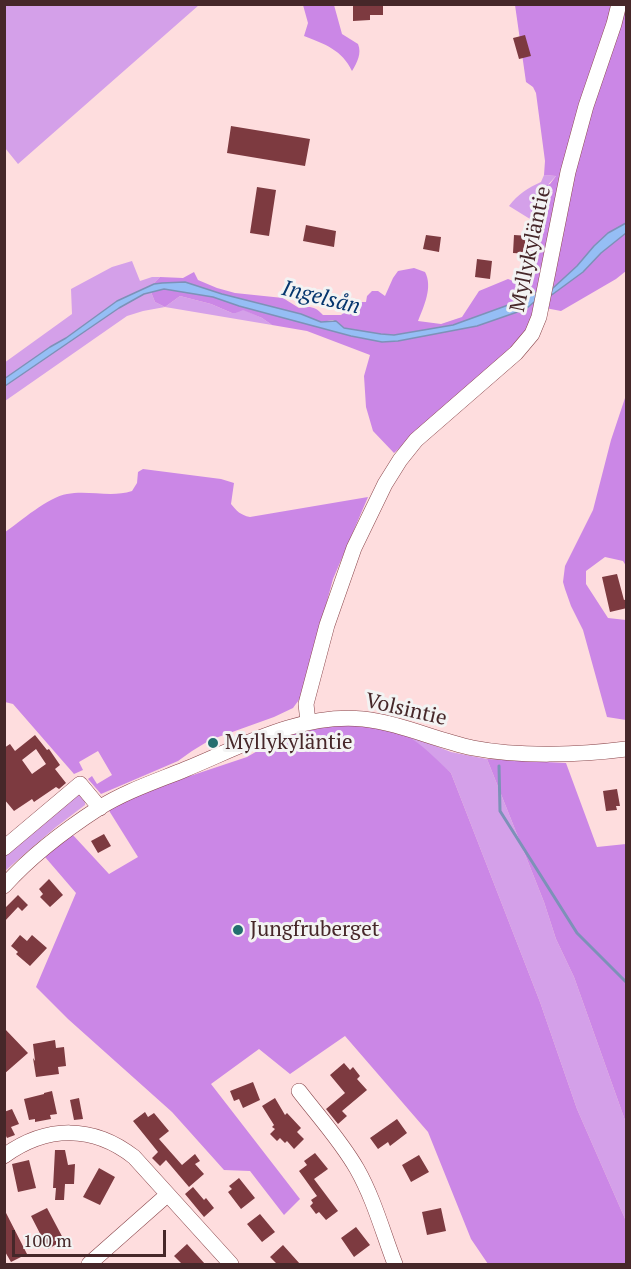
<!DOCTYPE html>
<html>
<head>
<meta charset="utf-8">
<style>
  body { margin:0 }
  #map { position:relative; width:631px; height:1269px; overflow:hidden; background:#feddde; font-family:"PT Serif",serif }
  canvas { display:block }
  .frame { position:absolute; inset:0; border:6px solid #462729; pointer-events:none }
  .scale { position:absolute; left:12px; top:1230px; width:154px; height:27px; box-sizing:border-box; border:3px solid #462729; border-top:0; padding-left:8px; font-size:18px; line-height:21px; white-space:nowrap; color:#462729; -webkit-text-stroke:4px #f3f3f3; paint-order:stroke }
</style>
</head>
<body>
<div id="map">
<canvas width="631" height="1269"></canvas>
<div class="frame"></div>
<div class="scale">100 m</div>
</div>
<script>
const g = document.querySelector('canvas').getContext('2d');
g.lineJoin = 'round';
function fill(path, color) { g.fillStyle = color; g.fill(path, 'evenodd'); }
function strokePath(path, color, width, dash) { g.strokeStyle = color; g.lineWidth = width; g.lineCap = dash ? 'butt' : 'round'; g.setLineDash(dash || []); g.stroke(path); }
function label(font, color, halo, rows, align = 'center') {
  g.font = font + ' "PT Serif",serif'; g.lineWidth = 6; g.setLineDash([]); g.textBaseline = 'middle'; g.strokeStyle = halo; g.fillStyle = color; for (const [text, x, y, turn = 0] of rows) {
    g.save(); g.translate(x, y); g.rotate((+turn || 0) * Math.PI / 180); g.textAlign = isNaN(turn) ? turn : align; if (halo) g.strokeText(text, 0, 0); g.fillText(text, 0, 0); g.restore();
  }
}
fill(new Path2D(`
  M4,5L5,4L199,5L18,164L5,148Z
  M544,175L556,176L532,202L530,219L509,206C518,194 528,188 541,182Z
  M132,261L140,281L152,277H160L152,285L117,301L66,338L50,347L5,379L4,363L72,314L71,289L112,267Z
  M151,292L155,302L165,307L180,296L211,304L232,313H236L242,309L262,318L272,325L165,307L143,311L127,316L5,401L4,386L119,308L144,294Z
  M403,733L451,752L487,759L544,902L556,939L574,977L626,1123V1221L577,1109L540,1002L451,773Z
  M77,794L81,795L85,800V805L56,827L5,871V853Z`), '#d4a0e9');
fill(new Path2D(`
  M303,5H334L342,34L358,44C362,53 357,63 352,71C342,50 325,44 304,36L308,23Z
  M515,5H626V271L616,279L561,311L535,306L531,320L521,338L487,370L394,453L373,431L366,407L364,376L370,355L307,331L272,325L262,318L243,310L236,313H232L211,304L180,296L165,307L155,302L151,292L164,289L213,297L239,306L351,336L382,342L398,341L477,326L526,309L534,302L533,293L511,304L453,326L394,335L381,334L344,328L333,320L321,322L222,294L185,282L152,285L160,277L183,278L194,272L198,280L217,288L235,293L283,298L299,308C310,306 315,306 323,315H341L345,312L349,314L352,311L354,305L360,302H366L367,296L372,291H378L385,296L393,278L398,271L414,268L425,272C433,287 424,306 418,321L441,324L462,317L479,291L508,279L513,281L521,276L531,255L533,236L530,222L532,202L540,187L550,184L556,176L544,175L545,161L536,93L533,87L526,82Z
  M626,395V566L623,561L605,557L586,571V584L608,618L626,620V720L607,717L583,630L571,606L565,589L563,582L565,566L593,510L611,440Z
  M143,469L221,479L234,483L231,504C237,511 240,515 250,517L368,497L333,579L301,697L293,708L274,717L210,740L192,751L178,761L101,794L88,779L92,776L97,784L112,775L98,751L79,762L83,770L74,774L13,704L5,702L4,533C21,521 48,497 67,494C89,490 111,498 132,491L137,483L138,472Z
  M340,724C357,724 389,726 404,734C422,744 436,759 451,773L540,1002L577,1109L626,1221V1264H488L471,1239L428,1132L345,1036L290,1074L259,1049L211,1084L300,1199L284,1215L250,1171L224,1170L172,1112L68,1019L36,987L76,893L45,857L72,834L109,874L138,857L108,809L166,784L247,757L273,742L307,729Z
  M487,759L566,763L597,847L626,844V1123L574,977L556,939L544,902Z`), '#cb87e6');
const water = new Path2D(`
  M626,223V233L601,253L583,272L553,294L534,302L526,309L477,326L398,341L382,342L351,336L239,306L213,297L164,289L144,294L119,308L5,386L4,379L50,347L66,338L117,301L154,284L162,283L185,282L222,294L301,314L321,322L336,321L344,328L381,334L394,335L453,325L511,304L533,293L552,289L577,266L594,246L608,233Z`);
fill(water, '#95bef5');
strokePath(water, '#7d91b8', 1.5);
strokePath(new Path2D(`
  M499,766L500,811L577,933L626,982`), '#7d91b8', 3);
fill(new Path2D(`
  M353,4H383V15H370V20L353,21Z
  M525,35L531,56L519,59L513,38Z
  M231,126L310,139L305,166L227,153Z
  M257,187L276,190L269,236L250,233Z
  M306,225L336,231L334,247L303,241Z
  M426,235L441,237L439,252L423,249Z
  M514,235L530,236L529,254L513,253Z
  M477,259L492,261L490,279L475,277Z
  M617,574L624,600L627,599V608L610,612L602,577Z
  M35,735L47,750L49,749L60,765L55,769L66,783L59,789L56,787L34,802L32,799L14,811L4,799V748L10,744L15,751ZM36,749L46,764L32,774L22,760Z
  M617,789L620,806H616L617,810L606,811L603,791Z
  M104,834L111,846L98,853L91,841Z
  M49,879L63,895L50,907L40,897L43,894L39,889Z
  M18,895L28,905L22,911L18,907L4,922V909Z
  M20,935L27,941L32,935L47,948L30,966L16,954L18,952L11,946Z
  M4,1028L28,1053L4,1074Z
  M55,1040L56,1048L64,1047L66,1066L58,1067L59,1074L36,1077L33,1058L35,1061L33,1044Z
  M344,1063L350,1070L353,1067L360,1076L357,1079L367,1090L342,1111L347,1116L338,1124L326,1109L345,1093L330,1075Z
  M253,1082L260,1100L243,1108L239,1099L234,1101L230,1091Z
  M52,1091L57,1114L50,1115L51,1119L35,1122V1119L29,1120L24,1099L44,1094V1093Z
  M79,1098L83,1119L74,1120L70,1100Z
  M275,1098L285,1115L287,1113L301,1128L297,1132L304,1139L294,1149L287,1141L285,1143L280,1138L277,1141L270,1134L275,1129L272,1127L274,1125L262,1106Z
  M12,1109L19,1124L11,1127L15,1135L7,1138L4,1132V1112Z
  M145,1112L148,1117L154,1113L169,1131L159,1139L182,1165L195,1154L200,1161L195,1164L204,1174L189,1187L166,1160L160,1166L152,1158L158,1152L133,1121Z
  M397,1119L407,1133L390,1146L388,1142L378,1149L370,1138Z
  M55,1150H65L68,1165L75,1164L74,1184H65L64,1200H55L56,1188H53Z
  M315,1153L328,1169L314,1179L338,1211L326,1220L319,1212L316,1214L310,1206L313,1203L311,1200L317,1196L299,1171L307,1165L304,1161Z
  M419,1155L429,1172L411,1182L402,1165Z
  M29,1160L36,1188L18,1192L12,1164Z
  M99,1168L115,1177L100,1205L83,1197Z
  M239,1178L255,1198L241,1209L228,1192L232,1189L229,1186Z
  M193,1187L204,1200L206,1198L214,1208L204,1217L185,1194Z
  M47,1208L64,1240L48,1249L31,1216Z
  M441,1208L446,1231L427,1235L422,1212Z
  M4,1209L27,1254L11,1262L4,1250Z
  M260,1214L275,1232L262,1242L247,1224Z
  M356,1227L370,1245L354,1257L341,1238Z
  M187,1244L205,1264H182L174,1256Z
  M283,1245L300,1264H277L270,1257Z`), '#7d3a40');
const minor = new Path2D(`
  M308,722L306,704L327,625L354,548L385,484L400,460L416,440L516,353L532,334L539,317L568,172L586,106L614,24L619,4
  M4,848L80,784L100,808
  M4,886C31,856 65,830 99,808C126,791 157,781 186,769C242,746 300,713 363,719C401,723 435,740 473,748C519,757 580,755 626,749
  M299,1091C319,1117 341,1141 357,1169C374,1199 383,1233 395,1264
  M4,1156C47,1125 93,1125 134,1157L231,1264
  M89,1264L167,1195`);
strokePath(minor, '#89454a', 16);
strokePath(minor, '#fff', 15);
for (const [x, y, r, color] of [
  [213,743,6,"#236e6f"],
  [238,930,6,"#236e6f"]
]) { const dot = new Path2D(); dot.arc(x, y, r, 0, 2 * Math.PI); g.fillStyle = color; g.fill(dot); strokePath(dot, '#f3f3f3', 2); }
label('21px', '#462729', '#f3f3f3', [
  ["Myllykyläntie",531,249,-78],
  ["Volsintie",406,710,13]
]);
label('21px', '#462729', '#f3f3f3', [
  ["Myllykyläntie",225,743],
  ["Jungfruberget",250,930]
], 'left');
label('italic 22px', '#06366e', '#f3f3f3', [
  ["Ingelsån",321,298,14]
]);
</script>
</body>
</html>
